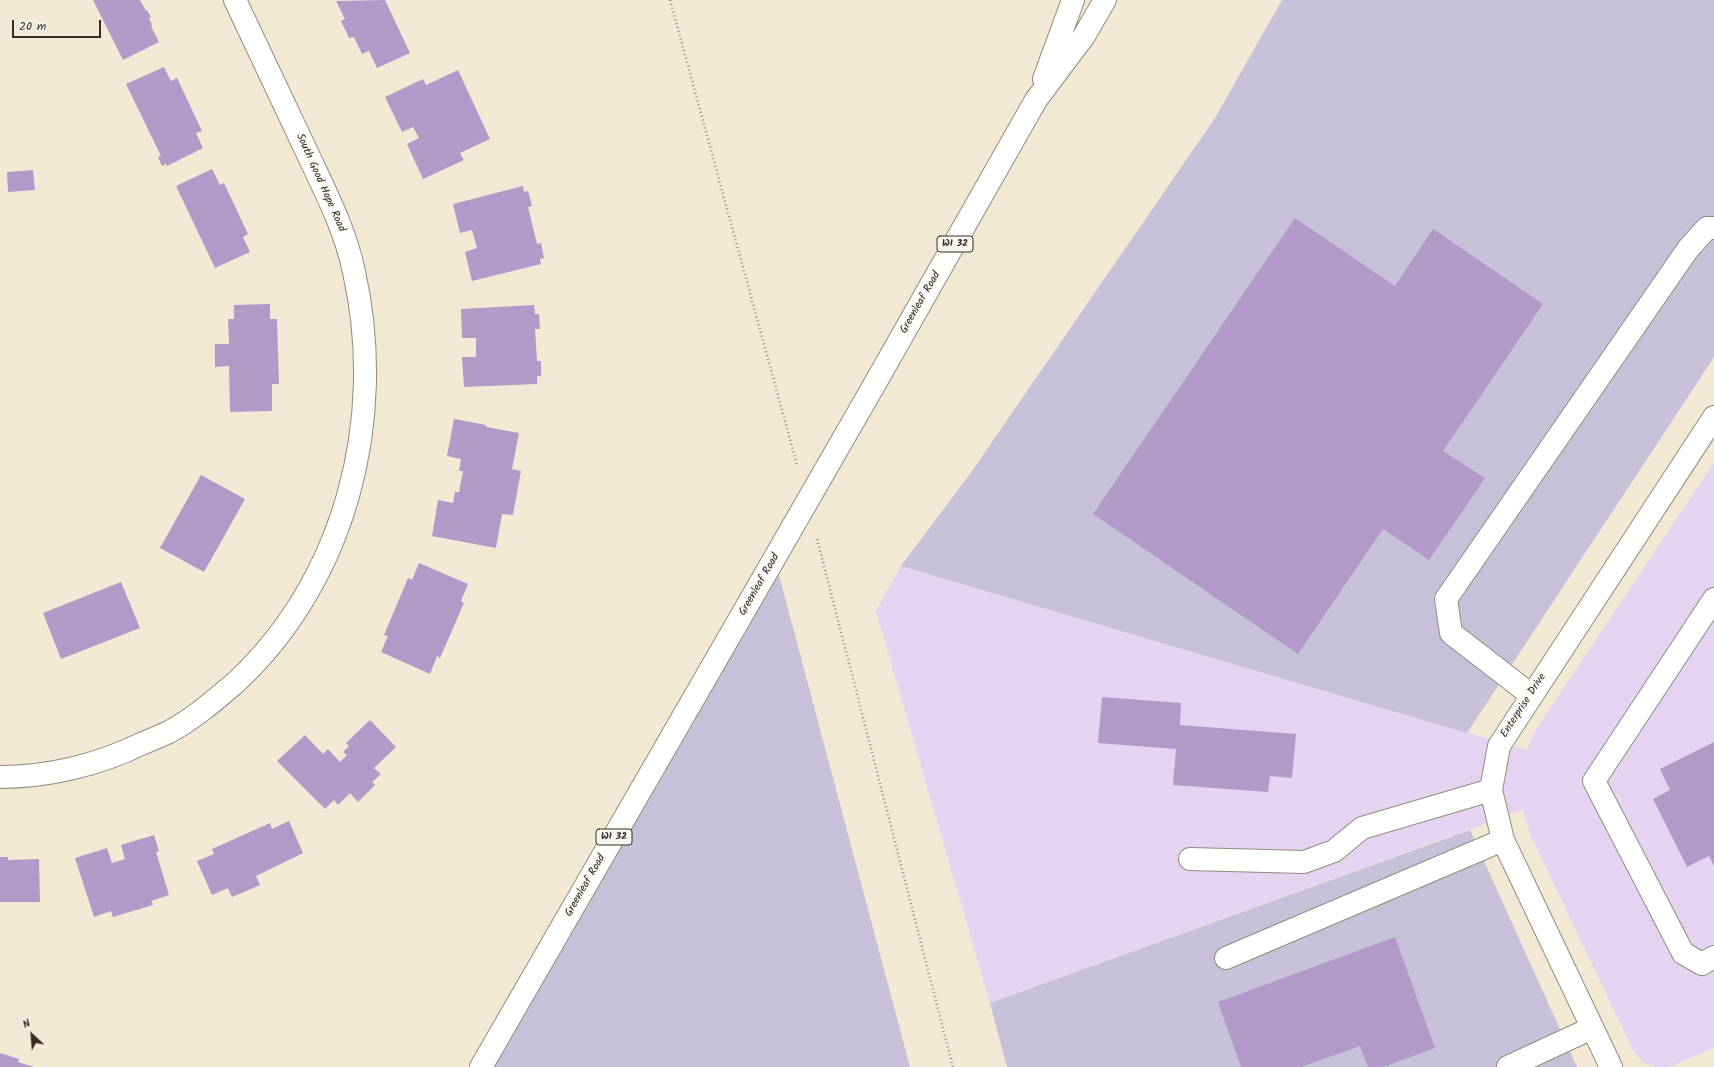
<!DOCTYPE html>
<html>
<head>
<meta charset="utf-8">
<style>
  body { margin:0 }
  #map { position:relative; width:1714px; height:1067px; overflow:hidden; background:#f2e9d5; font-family:Kalam,sans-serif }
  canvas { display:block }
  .north { position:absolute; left:12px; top:1015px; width:40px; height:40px; -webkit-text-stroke:3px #f6f6f2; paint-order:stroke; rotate:334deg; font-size:11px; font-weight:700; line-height:16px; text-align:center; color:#3b2a1e }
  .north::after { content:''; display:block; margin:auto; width:14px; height:18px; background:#3b2a1e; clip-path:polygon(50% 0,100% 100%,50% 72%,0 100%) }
  .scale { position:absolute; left:12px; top:20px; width:89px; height:18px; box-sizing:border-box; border:2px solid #3b2a1e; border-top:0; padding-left:5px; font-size:12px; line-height:14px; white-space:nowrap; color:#3b2a1e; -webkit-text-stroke:3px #f6f6f2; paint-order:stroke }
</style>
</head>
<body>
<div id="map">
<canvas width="1714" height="1067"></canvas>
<div class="north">N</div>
<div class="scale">20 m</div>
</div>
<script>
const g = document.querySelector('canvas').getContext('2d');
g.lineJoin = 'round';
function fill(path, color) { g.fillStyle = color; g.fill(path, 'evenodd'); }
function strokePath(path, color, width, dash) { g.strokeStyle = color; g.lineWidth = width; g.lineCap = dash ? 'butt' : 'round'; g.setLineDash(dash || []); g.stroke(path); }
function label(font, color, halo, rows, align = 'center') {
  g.font = font + ' Kalam,sans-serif'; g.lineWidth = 3; g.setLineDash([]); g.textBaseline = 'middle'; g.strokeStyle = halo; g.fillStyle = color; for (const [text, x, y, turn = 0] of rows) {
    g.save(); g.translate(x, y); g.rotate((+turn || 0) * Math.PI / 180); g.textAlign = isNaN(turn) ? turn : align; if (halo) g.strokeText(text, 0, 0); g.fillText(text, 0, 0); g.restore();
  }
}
fill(new Path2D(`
  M1714,463V1048L1670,1067H1656L1644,1063L1633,1050L1531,836L1523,810L990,1003L876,611L901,566L1527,750L1536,729Z`), '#e4d3f1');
fill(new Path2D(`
  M1282,0H1714V357L1467,733L901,566L970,474L1215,118Z
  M775,560L910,1067H481Z
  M1470,830L1577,1067H1007L990,1003Z`), '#c6c0d9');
fill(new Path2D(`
  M93,0H140L146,11L147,10L151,17L149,18L152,25L151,26L159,42L123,60Z
  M385,0L410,53L377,68L369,51L362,54L354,37L349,38L341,21L345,19L336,1Z
  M164,67L171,81L177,78L202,131L196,133L203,148L167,166L166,164L162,166L158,157L161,156L126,84Z
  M458,70L490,139L460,153L464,160L423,179L407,144L419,138L413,127L402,132L385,97L423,79L426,85Z
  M212,169L220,185L224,183L248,234L243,237L250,252L215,268L176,186Z
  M33,170L35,190L8,192L7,172Z
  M523,186L524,192L528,191L532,206L528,207L537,244L541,243L544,258L540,259L541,264L472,281L465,252L477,248L472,230L460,233L453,204Z
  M1295,218L1395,286L1433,229L1543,304L1443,451L1485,478L1429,560L1383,529L1298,654L1093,514Z
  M270,304V319H277L279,384H272V411L230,412L229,366L215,367V344H229L228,319H234V305Z
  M534,305L535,314H539L540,329H535L537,361H541V376H537V384L464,387L462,357H476V338H462L461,309Z
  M454,419L486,425V427L519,433L512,469L521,471L513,515L502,514L496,548L432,536L438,500L453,503L455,492H459L463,471H459L461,459L447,456Z
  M201,475L245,499L204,572L160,548Z
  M419,563L468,584L461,601L464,603L440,658L437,656L430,674L381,652L388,636L384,635L408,578L412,580Z
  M121,582L140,628L61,659L43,613Z
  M1102,697L1181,703L1180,725L1296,734L1292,778L1270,776L1268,792L1173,785L1176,749L1098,743Z
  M370,720L396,747L374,768L381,774L372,782L375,785L358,802L350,793L338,805L334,800L325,809L277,761L305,735L323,754L328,749L340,762L347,755L343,752L349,746L346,743Z
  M1714,742V866L1709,856L1687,867L1653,799L1670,790L1660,769Z
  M289,821L303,853L256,876L260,885L232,897L228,888L212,895L197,861L214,854L212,849L270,823L272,829Z
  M154,835L159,851L156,852L169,895L151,901L153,905L113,917L111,911L94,917L75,858L107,848L112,863L125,859L121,845Z
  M0,857H8V860L39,859L40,902H0Z
  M1395,937L1435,1048L1383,1067H1368L1360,1046L1301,1067H1241L1218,1002Z
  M0,1053L19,1059L18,1062L34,1067H0Z`), '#b299c7');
const minor = new Path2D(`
  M1714,599L1594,781L1683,953L1702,964L1714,957
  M1531,695L1451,633L1446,599L1688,249L1707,228H1714
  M0,777C48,777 98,765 141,744C151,740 160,736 169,732C193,719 214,701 234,684C346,581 387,419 354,272C345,228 323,187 304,146C281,97 258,49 235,0
  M1190,859L1304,862L1334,851L1362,828L1491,790
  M1226,958L1503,840
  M1508,1067L1592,1028
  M1611,1067L1503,840L1491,790L1499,746L1714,417`);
const major = new Path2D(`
  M1044,79L1073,0
  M873,387L1036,100L1084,36L1105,0
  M481,1067L747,606`);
strokePath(minor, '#968a7a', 24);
strokePath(major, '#968a7a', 24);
strokePath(new Path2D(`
  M670,0L797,465
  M817,539L953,1067`), '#968a7a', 2.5, [1, 3]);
strokePath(minor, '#fff', 22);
strokePath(major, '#fff', 22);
const majorBridge = new Path2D(`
  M747,606L873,387`);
strokePath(majorBridge, '#968a7a', 24, []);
strokePath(majorBridge, '#fff', 22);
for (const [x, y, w] of [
  [955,244,36],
  [614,837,36]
]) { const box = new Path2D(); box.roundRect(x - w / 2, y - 8, w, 16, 3); g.fillStyle = '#f6f6f2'; g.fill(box); strokePath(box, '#3b2a1e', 1); }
label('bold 10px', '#3b2a1e', null, [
  ["WI 32",955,244],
  ["WI 32",614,837]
]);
label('11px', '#3b2a1e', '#f6f6f2', [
  ["South Good Hope Road",320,183,66],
  ["Greenleaf Road",921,303,-60],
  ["Greenleaf Road",760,585,-60],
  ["Enterprise Drive",1524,706,-57],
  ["Greenleaf Road",586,886,-60]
]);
</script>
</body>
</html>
